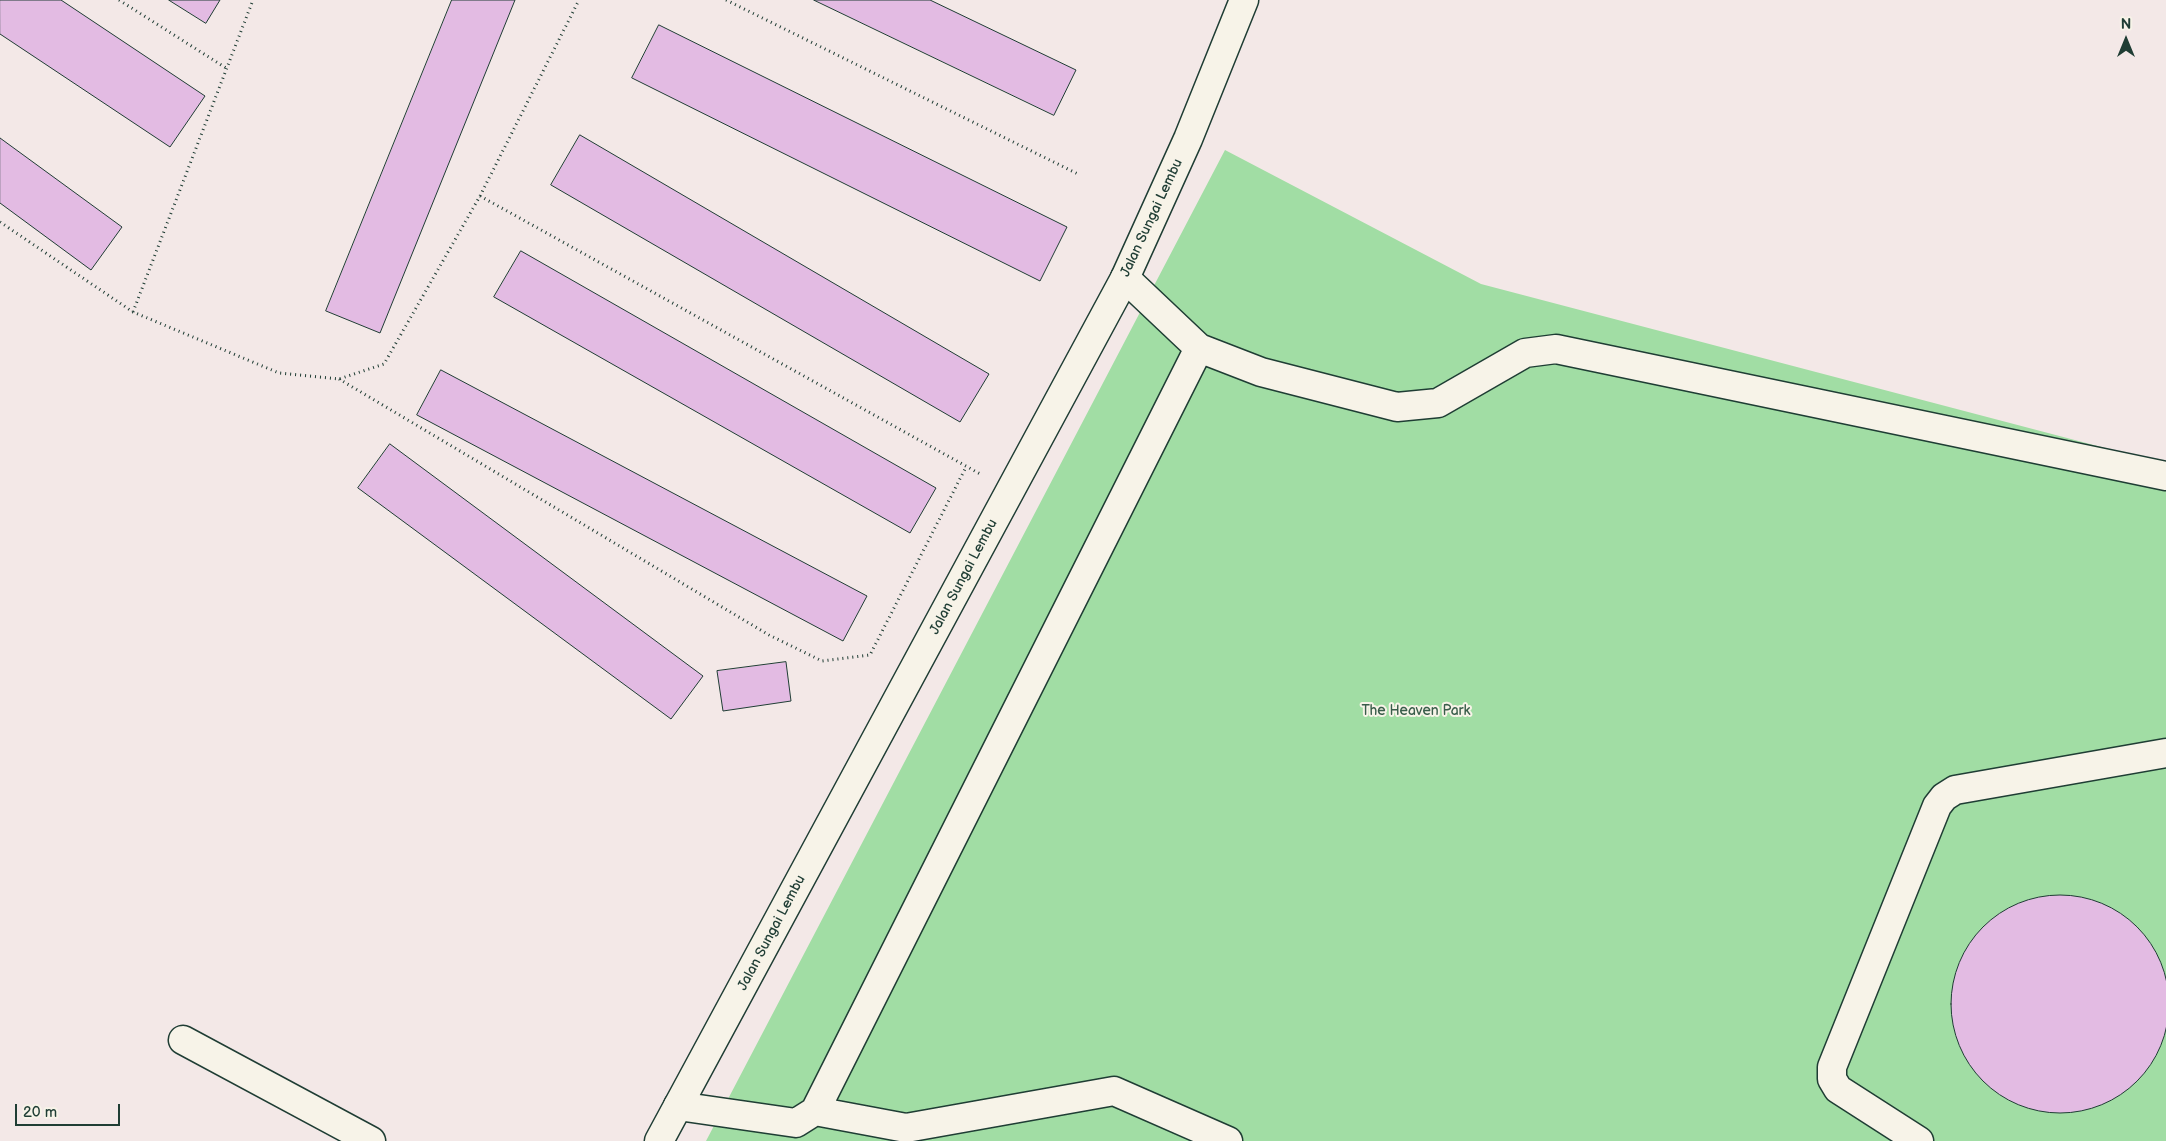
<!DOCTYPE html>
<html>
<head>
<meta charset="utf-8">
<style>
  body { margin:0 }
  #map { position:relative; width:2166px; height:1141px; overflow:hidden; background:#f3e8e7; font-family:"Balsamiq Sans",sans-serif }
  canvas { display:block }
  .north { position:absolute; left:2101px; top:15px; width:50px; height:50px; -webkit-text-stroke:4px #f7f3e8; paint-order:stroke; rotate:0deg; font-size:14px; font-weight:700; line-height:20px; text-align:center; color:#1f3d34 }
  .north::after { content:''; display:block; margin:auto; width:18px; height:22px; background:#1f3d34; clip-path:polygon(50% 0,100% 100%,50% 72%,0 100%) }
  .scale { position:absolute; left:15px; top:1104px; width:105px; height:22px; box-sizing:border-box; border:2px solid #1f3d34; border-top:0; padding-left:6px; font-size:15px; line-height:18px; white-space:nowrap; color:#1f3d34; -webkit-text-stroke:4px #f7f3e8; paint-order:stroke }
</style>
</head>
<body>
<div id="map">
<canvas width="2166" height="1141"></canvas>
<div class="north">N</div>
<div class="scale">20 m</div>
</div>
<script>
const g = document.querySelector('canvas').getContext('2d');
g.lineJoin = 'round';
function fill(path, color) { g.fillStyle = color; g.fill(path, 'evenodd'); }
function strokePath(path, color, width, dash) { g.strokeStyle = color; g.lineWidth = width; g.lineCap = dash ? 'butt' : 'round'; g.setLineDash(dash || []); g.stroke(path); }
function label(font, color, halo, rows, align = 'center') {
  g.font = font + ' "Balsamiq Sans",sans-serif'; g.lineWidth = 4; g.setLineDash([]); g.textBaseline = 'middle'; g.strokeStyle = halo; g.fillStyle = color; for (const [text, x, y, turn = 0] of rows) {
    g.save(); g.translate(x, y); g.rotate((+turn || 0) * Math.PI / 180); g.textAlign = isNaN(turn) ? turn : align; if (halo) g.strokeText(text, 0, 0); g.fillText(text, 0, 0); g.restore();
  }
}
fill(new Path2D(`
  M1225,150L1481,284L2166,464V1141H706Z`), '#a1dda4');
const building = new Path2D(`
  M0,0H61L205,96L170,147L0,34Z
  M169,0H220L206,23Z
  M452,0H515L380,333L326,311Z
  M814,0H930L1076,70L1054,115Z
  M659,25L1067,227L1040,281L632,78Z
  M580,135L989,374L960,422L551,185Z
  M0,138L122,227L91,270L0,203Z
  M521,251L936,488L910,533L494,297Z
  M441,370L867,596L843,641L417,415Z
  M390,444L703,676L671,719L358,488Z
  M786,662L791,701L723,711L717,671Z
  M1951 1004a109 109 0 1 1 218 0a109 109 0 1 1-218 0Z`);
fill(building, '#e3bbe3');
strokePath(building, '#1f3d34', 1);
const minor = new Path2D(`
  M1125,278L1199,348L1261,372L1397,407L1438,403L1525,353L1556,349L2166,476
  M183,1040L371,1141
  M678,1106L796,1123L815,1111L1199,348
  M815,1111L906,1128L1114,1091L1228,1141
  M1919,1141L1838,1089L1832,1079V1067L1937,806L1944,797L1955,790L2166,753`);
const major = new Path2D(`
  M659,1141L1125,278L1188,139L1244,0`);
strokePath(minor, '#1f3d34', 31);
strokePath(major, '#1f3d34', 31);
strokePath(new Path2D(`
  M119,0L226,68
  M726,0L1080,175
  M480,196L982,475
  M0,222L133,312L279,373L339,379L384,364L480,196L579,0
  M133,312L253,0
  M339,379L769,635L822,661L870,655L966,467`), '#1f3d34', 3, [1, 4]);
strokePath(minor, '#f7f3e8', 28);
strokePath(major, '#f7f3e8', 28);
label('14px', '#1f3d34', '#f7f3e8', [
  ["Jalan Sungai Lembu",1152,218,-65],
  ["Jalan Sungai Lembu",964,577,-62],
  ["Jalan Sungai Lembu",772,933,-62]
]);
label('14px', '#395d4a', '#f7f3e8', [
  ["The Heaven Park",1416,711]
]);
</script>
</body>
</html>
